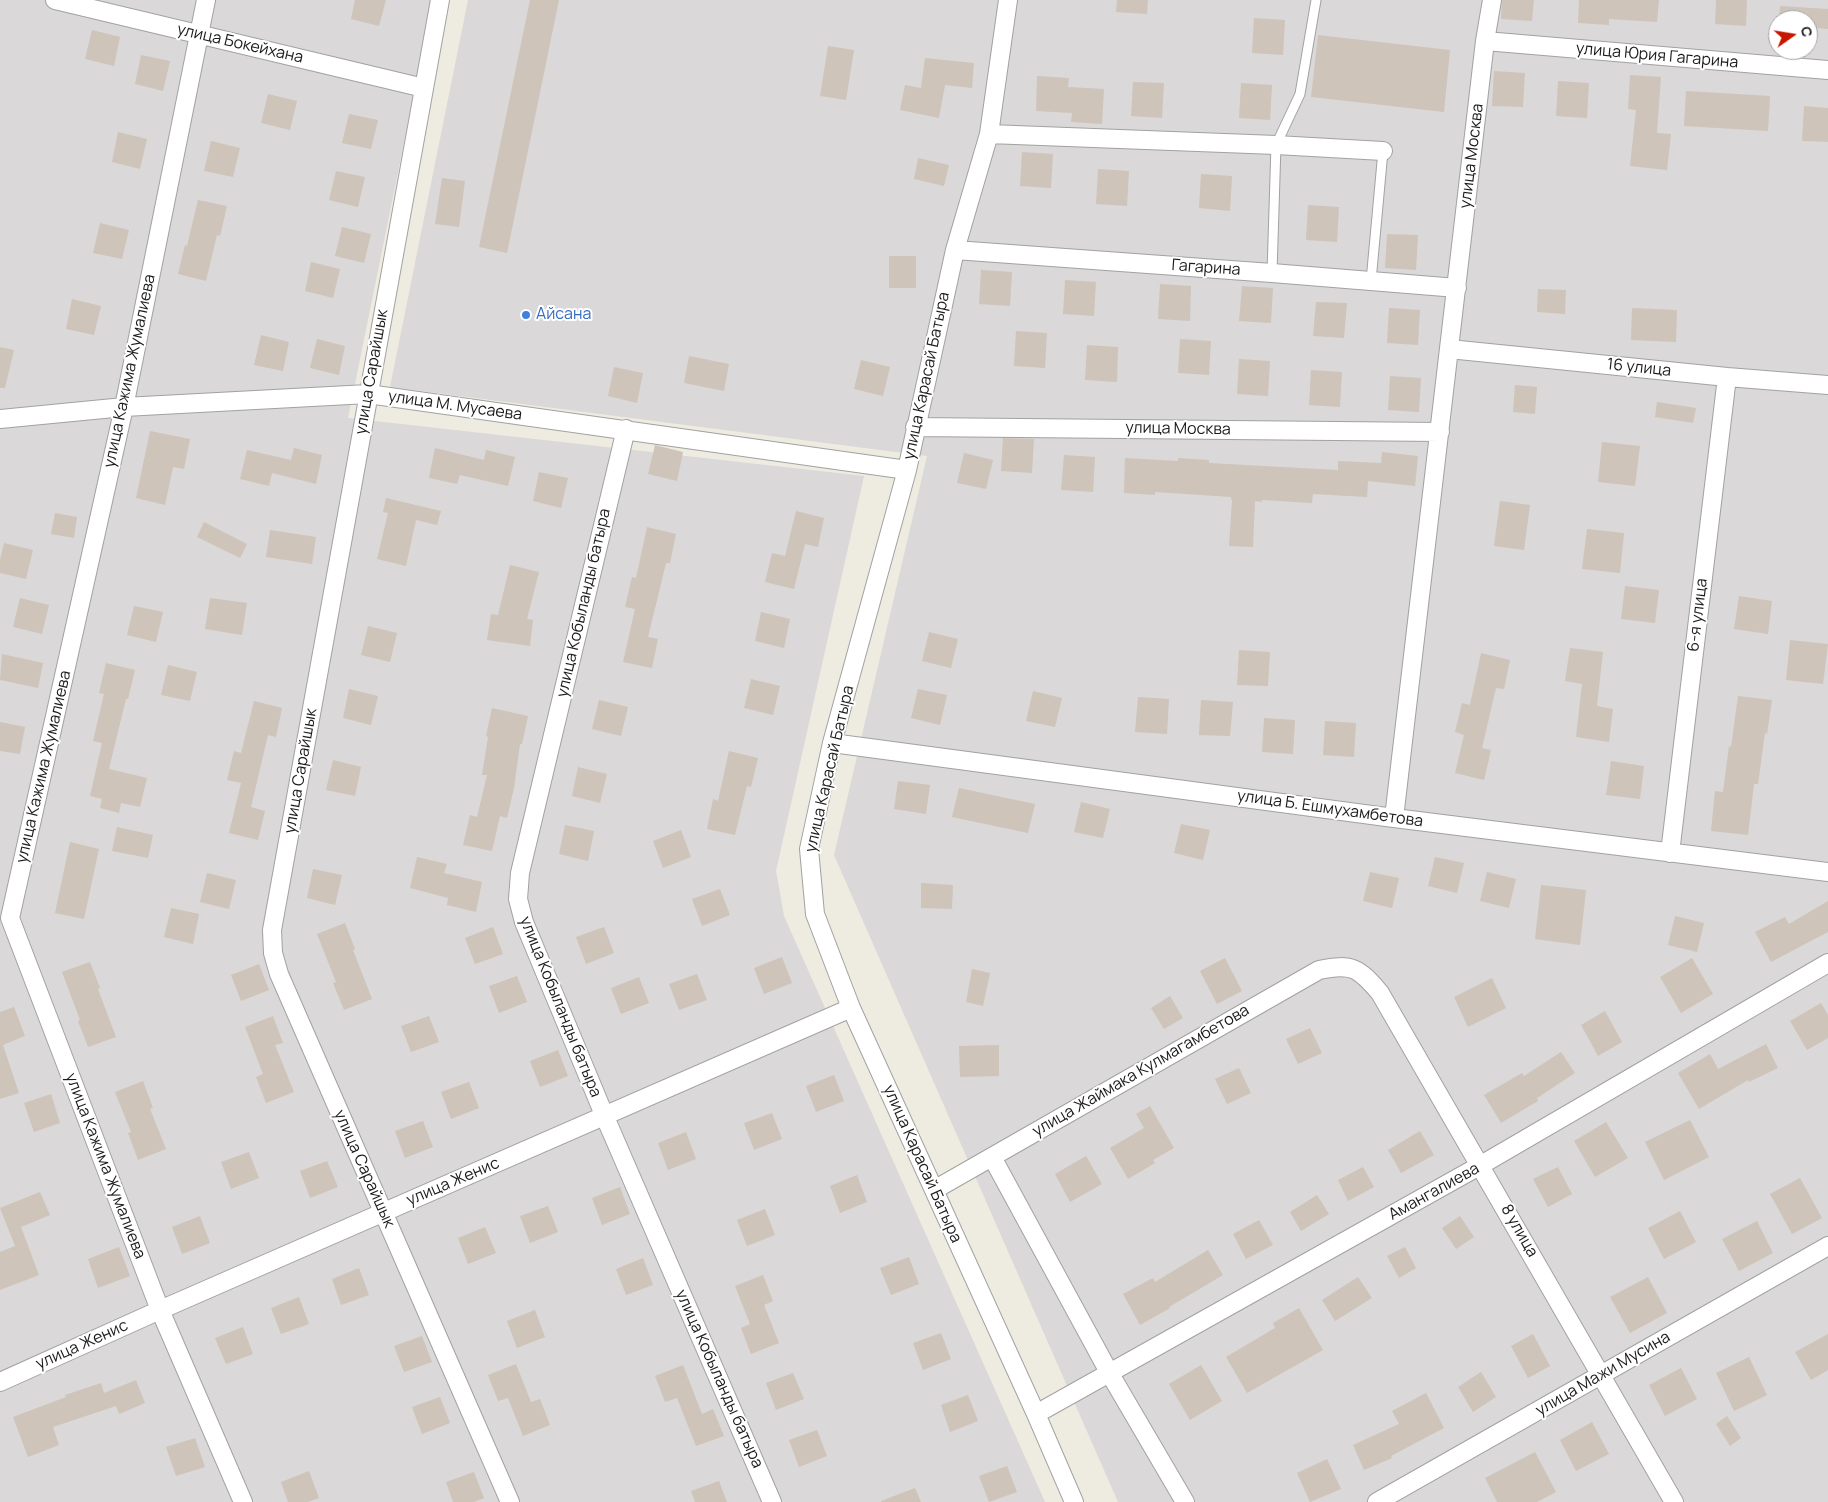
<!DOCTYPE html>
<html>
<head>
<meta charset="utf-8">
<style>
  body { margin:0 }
  #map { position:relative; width:1828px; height:1502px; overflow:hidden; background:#eeebe0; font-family:Manrope,sans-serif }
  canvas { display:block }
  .north { position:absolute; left:1768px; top:10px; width:50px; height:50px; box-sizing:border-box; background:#fff; border:1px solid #a4a4a4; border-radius:50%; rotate:77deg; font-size:14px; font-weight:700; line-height:20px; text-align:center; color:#1b1b1b }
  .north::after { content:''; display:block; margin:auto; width:18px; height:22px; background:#c71500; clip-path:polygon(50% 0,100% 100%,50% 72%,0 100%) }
</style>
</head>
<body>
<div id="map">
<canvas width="1828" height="1502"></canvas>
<div class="north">С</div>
</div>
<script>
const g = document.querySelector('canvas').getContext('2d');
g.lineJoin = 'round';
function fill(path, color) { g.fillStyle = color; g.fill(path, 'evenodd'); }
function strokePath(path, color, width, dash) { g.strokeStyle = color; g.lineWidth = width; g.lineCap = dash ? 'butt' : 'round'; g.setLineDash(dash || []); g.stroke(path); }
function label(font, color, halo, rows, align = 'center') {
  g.font = font + ' Manrope,sans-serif'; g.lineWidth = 4; g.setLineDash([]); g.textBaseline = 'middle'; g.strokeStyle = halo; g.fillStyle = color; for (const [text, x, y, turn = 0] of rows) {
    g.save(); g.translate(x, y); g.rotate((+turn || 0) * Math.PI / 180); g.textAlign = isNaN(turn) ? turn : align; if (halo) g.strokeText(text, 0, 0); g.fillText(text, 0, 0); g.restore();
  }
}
fill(new Path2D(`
  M0,0H433L348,418L864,476L776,871L784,916L1045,1502H0Z
  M468,0H1828V1502H1118L834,855L927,456L390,387ZM1778,20H1808V50H1778Z`), '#dad8d8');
fill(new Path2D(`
  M355,0H386L379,26L351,19Z
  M530,0H559L507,253L479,247Z
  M1117,0H1148L1147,14L1116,12Z
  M1502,0H1534L1532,21L1501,19Z
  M1579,0H1659L1657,22L1609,19V25L1578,23Z
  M1716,0H1747L1746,26L1715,24Z
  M1780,6L1828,9V29L1808,27V20H1779Z
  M1254,18L1285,20L1283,55L1252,53Z
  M92,30L120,37L114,66L85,59Z
  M1318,35L1450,50L1444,112L1311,97Z
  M828,46L854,50L846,100L820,96Z
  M141,55L170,61L163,91L135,84Z
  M925,58L974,63L972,88L945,85L939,118L900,110L905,85L921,88Z
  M1494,71L1525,73L1523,107L1492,106Z
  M1630,75L1661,77L1657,133L1671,134L1667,170L1630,166L1636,110L1628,109Z
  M1037,76L1069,78L1068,87L1104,89L1102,124L1071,122L1072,113L1036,111Z
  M1558,81L1589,83L1587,118L1556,116Z
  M1133,82L1164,83L1162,118L1131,116Z
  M1241,83L1272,85L1270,120L1239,118Z
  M1686,91L1770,96L1768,131L1684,126Z
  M268,94L297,101L290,130L261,123Z
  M1804,106L1828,108V142L1802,141Z
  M349,114L378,120L371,149L342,143Z
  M118,132L147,139L140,169L112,162Z
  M211,141L240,148L233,177L204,171Z
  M1022,152L1053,154L1051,188L1020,186Z
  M918,158L949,165L944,186L914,179Z
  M1098,169L1129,171L1127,206L1096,204Z
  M336,171L365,177L358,207L329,200Z
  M1201,174L1232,176L1230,211L1199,208Z
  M442,178L465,181L459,227L435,224Z
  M198,200L227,206L220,236L217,235L206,281L178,274L185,245L187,246Z
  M1308,205L1339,207L1337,242L1306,240Z
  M100,223L129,230L122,259L93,253Z
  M342,227L371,234L364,263L335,256Z
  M1387,234L1418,235L1416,270L1385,268Z
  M889,256H916V288H889Z
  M311,262L340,269L333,298L305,291Z
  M981,270L1012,272L1010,306L979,304Z
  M1065,280L1096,282L1094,316L1063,314Z
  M1160,284L1191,286L1190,321L1158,319Z
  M1242,286L1273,288L1271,323L1239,321Z
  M1538,289L1566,290L1565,314L1537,312Z
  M72,299L101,306L94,335L66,329Z
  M1316,302L1347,303L1344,338L1313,336Z
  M1389,308L1420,310L1418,345L1387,343Z
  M1632,308L1677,310L1676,342L1631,340Z
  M1016,331L1047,333L1045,368L1014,366Z
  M261,335L289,342L283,371L254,365Z
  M317,339L345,346L339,375L310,368Z
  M1180,339L1211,341L1209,375L1178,373Z
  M1087,345L1118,347L1117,382L1085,380Z
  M0,347L14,350L5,388H0Z
  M689,356L729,364L724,391L684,383Z
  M1239,359L1270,361L1268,396L1237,394Z
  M861,360L890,367L883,396L854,389Z
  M614,367L643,373L637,403L608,396Z
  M1311,370L1342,372L1340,407L1309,405Z
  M1390,376L1421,378L1419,412L1388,410Z
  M1515,385L1537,387L1535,414L1513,412Z
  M1657,402L1696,408L1693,423L1655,417Z
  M150,431L190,439L184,469L173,467L165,505L136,498Z
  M1003,438L1034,439L1032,473L1001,471Z
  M1602,442L1640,446L1635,486L1598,482Z
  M655,445L683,452L677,481L648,474Z
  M294,448L322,455L316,484L272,473L269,486L240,479L247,450L291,460Z
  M435,448L484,460L486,450L515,457L508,486L460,475L457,484L429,478Z
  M1382,452L1418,456L1415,486L1368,481L1367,497L1313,494L1312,503L1262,500V502L1255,501L1253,547L1229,546L1232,500L1231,499V497L1155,492V495L1124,493L1125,458L1178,461V458L1209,460V463L1338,470V461L1381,463Z
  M964,453L993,460L986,489L957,483Z
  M1064,455L1095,457L1093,492L1061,490Z
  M539,472L568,478L561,508L533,501Z
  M386,498L441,511L437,525L416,520L406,566L377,559L388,513L383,512Z
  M1500,501L1530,505L1524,550L1494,546Z
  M796,511L824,518L818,547L805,544L794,589L765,582L772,553L785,556Z
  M55,513L77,517L74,538L51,534Z
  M204,522L247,544L240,558L197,537Z
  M647,527L676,534L670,563H666L648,637L658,639L652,668L623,662L635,609L625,607L632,577L636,578Z
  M1587,529L1624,533L1620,573L1582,569Z
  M270,530L316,537L312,564L266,557Z
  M4,543L33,550L26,579L0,573V560Z
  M510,565L539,572L527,619L533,620L530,646L487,640L491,614L498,615Z
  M1625,586L1659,590L1655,623L1621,619Z
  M1739,596L1772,601L1768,634L1734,629Z
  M20,598L49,605L42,634L13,627Z
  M210,598L247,603L242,635L205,629Z
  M134,606L163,612L156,642L127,635Z
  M761,612L790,619L784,648L755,641Z
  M368,626L397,633L390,662L361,655Z
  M929,632L958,639L951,668L922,661Z
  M1790,640L1828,644L1823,684L1786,680Z
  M1570,648L1603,652L1597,706L1613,709L1609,742L1576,737L1582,684L1565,681Z
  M1239,650L1270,652L1268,686L1237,685Z
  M1481,653L1510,660L1504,689L1496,688L1482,748L1491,750L1484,780L1455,773L1464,735L1455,732L1462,703L1470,705Z
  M2,654L43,663L38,688L0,680Z
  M106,663L135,670L128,699H126L109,769L147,778L140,807L121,803L119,813L100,808L102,799L90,796L102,743L93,741L104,694L99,693Z
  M168,665L197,672L190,701L161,695Z
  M751,679L780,686L773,715L744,708Z
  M349,689L378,696L371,725L343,718Z
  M918,689L947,695L940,725L911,718Z
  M1033,691L1062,698L1055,727L1026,721Z
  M1738,696L1772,700L1767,734L1765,733L1758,784H1754L1748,835L1711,831L1715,791L1723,792L1729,746L1731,747Z
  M1138,697L1169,699L1167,734L1135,732Z
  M599,700L628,707L621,736L592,729Z
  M1201,700L1233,702L1230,736L1199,735Z
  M254,701L282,708L276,737L268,735L251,807L265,811L258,840L229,833L241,783L227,780L234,751L241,753Z
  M492,708L528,716L522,744H520L514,788L507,818L500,816L492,851L463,845L470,815L477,817L487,775H482L488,737L486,736Z
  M1264,718L1295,720L1293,754L1262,752Z
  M1325,721L1356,723L1354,757L1323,755Z
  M0,722L25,727L20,754L0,751Z
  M729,751L758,758L751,787L747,786L735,835L707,829L713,799L718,801Z
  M333,760L361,767L355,796L326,790Z
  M1611,761L1644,766L1640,799L1606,795Z
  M578,767L607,774L600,803L572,796Z
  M898,781L930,785L926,814L894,809Z
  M959,788L1035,804L1028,833L952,817Z
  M1081,802L1110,809L1103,838L1074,832Z
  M1181,824L1210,830L1203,860L1174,853Z
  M565,825L594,831L588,861L559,854Z
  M117,827L153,835L148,858L112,851Z
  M681,830L691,857L663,868L653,841Z
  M70,842L99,849L84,919L55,913Z
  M417,857L447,864L444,873L482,882L476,912L447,905L448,898L410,888Z
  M1435,857L1464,863L1457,893L1428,886Z
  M313,869L342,875L335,905L307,898Z
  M1370,872L1399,878L1392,908L1363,901Z
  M1487,872L1516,879L1509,908L1480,901Z
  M207,873L236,880L229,909L200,902Z
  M921,883L953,885L952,909L921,908Z
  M1541,885L1586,890L1580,945L1535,939Z
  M720,889L730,915L702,926L692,899Z
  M1828,901V932L1771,962L1755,932L1785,917L1789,924Z
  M171,908L199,914L193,944L164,937Z
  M1675,916L1704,923L1697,952L1668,945Z
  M345,923L355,949L353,950L372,999L344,1010L333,983L336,982L317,934Z
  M493,927L503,954L475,964L465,938Z
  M604,927L614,953L586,964L576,937Z
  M782,957L792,983L764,994L754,968Z
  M1225,958L1242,991L1217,1004L1200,971Z
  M1692,958L1713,994L1681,1013L1660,977Z
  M90,962L100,988L98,989L116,1037L88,1047L78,1021L80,1020L62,972Z
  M259,964L269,990L241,1001L231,975Z
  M972,969L990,973L983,1006L966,1002Z
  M697,974L707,1000L679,1010L669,984Z
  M517,976L527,1002L499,1013L489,986Z
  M639,977L649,1003L621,1014L611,988Z
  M1492,978L1506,1008L1468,1027L1454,997Z
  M1170,996L1183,1018L1164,1029L1151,1008Z
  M1821,1003L1828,1015V1038L1807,1050L1790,1021Z
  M14,1007L25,1036L3,1045L19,1093L0,1099V1012Z
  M1605,1011L1622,1042L1598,1056L1581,1025Z
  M273,1016L283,1043L275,1045L294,1092L266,1103L256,1077L263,1074L245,1027Z
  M429,1016L439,1042L411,1052L401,1026Z
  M1310,1028L1322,1053L1298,1064L1286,1039Z
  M1766,1044L1778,1068L1749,1082L1748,1080L1699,1109L1678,1073L1710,1054L1718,1069Z
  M999,1045V1076L960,1077L959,1046Z
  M558,1050L568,1076L540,1087L530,1061Z
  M1561,1052L1575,1073L1537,1098L1538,1101L1501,1123L1484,1095L1522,1073L1524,1076Z
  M1239,1068L1251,1093L1227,1104L1215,1079Z
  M834,1075L844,1101L816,1112L806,1086Z
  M143,1081L153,1108L150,1109L166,1149L138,1160L128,1133L131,1132L115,1092Z
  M469,1082L479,1108L451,1119L441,1092Z
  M51,1094L60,1123L34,1132L24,1103Z
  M1150,1106L1174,1148L1153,1160L1155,1163L1128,1179L1110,1148L1144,1128L1136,1114Z
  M772,1113L782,1139L754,1150L744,1123Z
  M1690,1120L1709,1157L1664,1180L1645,1142Z
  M423,1121L433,1147L405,1158L395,1131Z
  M1606,1122L1628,1158L1595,1177L1574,1141Z
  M1420,1131L1434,1155L1401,1173L1388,1150Z
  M686,1132L696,1159L668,1170L658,1143Z
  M249,1152L259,1178L231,1189L221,1162Z
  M1086,1156L1102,1184L1070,1202L1055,1174Z
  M327,1161L338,1187L310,1198L300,1171Z
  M1363,1167L1374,1187L1348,1201L1338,1180Z
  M1558,1167L1572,1194L1548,1207L1533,1179Z
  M857,1175L867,1202L840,1213L830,1186Z
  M1800,1178L1822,1218L1792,1234L1770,1194Z
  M620,1187L630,1214L602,1225L592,1198Z
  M40,1192L50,1215L21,1227L39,1275L0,1290V1252L15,1246L0,1208Z
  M1317,1195L1329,1214L1301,1231L1290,1212Z
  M548,1206L558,1232L530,1243L520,1216Z
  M765,1209L775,1235L747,1246L737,1220Z
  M1680,1211L1696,1242L1664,1259L1648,1228Z
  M200,1216L210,1243L182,1254L172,1227Z
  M1460,1216L1474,1237L1456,1249L1442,1228Z
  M1259,1220L1273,1245L1246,1259L1233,1234Z
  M1757,1221L1773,1253L1739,1271L1722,1239Z
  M485,1227L496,1253L468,1264L458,1238Z
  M119,1247L130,1276L98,1288L88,1259Z
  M1405,1247L1416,1268L1399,1278L1387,1256Z
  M1208,1250L1223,1275L1169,1307L1170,1308L1140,1325L1123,1294L1153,1278L1155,1282Z
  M909,1257L919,1284L891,1295L880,1268Z
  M643,1258L653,1285L626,1295L616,1269Z
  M359,1268L369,1295L341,1305L332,1279Z
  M763,1275L773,1301L764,1305L779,1343L751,1354L741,1328L750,1324L735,1286Z
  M1358,1277L1372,1298L1335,1321L1322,1300Z
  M1648,1277L1667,1313L1630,1333L1610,1297Z
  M299,1297L309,1324L281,1334L271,1308Z
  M1299,1308L1323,1350L1247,1393L1226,1357L1275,1328L1273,1323Z
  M535,1310L545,1337L517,1348L507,1321Z
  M243,1327L253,1354L226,1364L215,1338Z
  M941,1333L951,1359L923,1370L913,1343Z
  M1533,1334L1550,1366L1528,1378L1511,1346Z
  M1828,1334V1370L1811,1380L1795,1352Z
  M422,1336L432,1362L404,1372L394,1346Z
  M1749,1357L1767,1395L1734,1411L1716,1373Z
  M516,1364L531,1402L540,1399L550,1425L523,1436L508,1398L498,1401L488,1375Z
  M683,1365L702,1414L713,1409L724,1436L696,1446L677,1398L665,1402L655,1376Z
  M1201,1365L1222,1401L1190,1420L1169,1384Z
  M1681,1368L1697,1399L1665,1416L1649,1385Z
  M1481,1372L1496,1397L1473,1412L1458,1387Z
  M793,1373L804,1399L776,1410L766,1383Z
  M136,1380L145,1403L119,1414L116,1406L53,1427L59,1445L28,1457L13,1417L66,1397L65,1395L101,1383L104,1393Z
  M1426,1393L1444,1428L1391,1456L1392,1458L1364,1470L1353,1445L1399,1424L1392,1411Z
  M968,1395L978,1421L950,1432L941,1405Z
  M440,1397L450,1423L422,1434L412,1407Z
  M1727,1416L1741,1438L1730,1446L1716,1424Z
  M1592,1422L1609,1454L1576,1471L1560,1440Z
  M817,1430L827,1456L799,1467L789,1440Z
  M195,1438L205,1467L176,1476L166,1447Z
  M1535,1452L1556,1492L1537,1502H1497L1485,1478Z
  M1327,1459L1341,1489L1310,1502L1297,1473Z
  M1007,1466L1017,1492L989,1502L979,1476Z
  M309,1471L319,1498L308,1502H288L281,1482Z
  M474,1472L484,1498L474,1502H453L446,1482Z
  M719,1481L727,1502H695L691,1491Z
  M915,1488L921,1502H881V1501Z`), '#cec4b9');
const service = new Path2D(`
  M1272,273L1276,145L1300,94L1316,0
  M1371,281L1383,151`);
const minor = new Path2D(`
  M55,0L424,88
  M206,0L124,407L10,918L160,1310L243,1502
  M440,0L272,930L273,953L279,974L510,1502
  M1008,0L989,134L955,250L907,470L832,743L809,849L815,914L851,1008L1036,1414L1074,1502
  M1485,41L1828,70
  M989,134L1276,145L1383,151
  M955,250L1272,273L1457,288
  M1449,349L1727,377L1828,385
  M0,419L124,407L368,394L907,470
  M915,427L1440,432
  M626,429L520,873L518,899L524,922L605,1117L772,1502
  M832,743L1394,818L1828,872
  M1394,818L1485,41L1492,0
  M1670,853L1727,377
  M992,1157L1110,1374L1185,1502
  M934,1190L1319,970C1352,963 1359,968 1380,993L1674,1502
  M0,1382L160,1310L851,1008
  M1036,1414L1481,1165L1828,963
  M1377,1502L1828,1246`);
strokePath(service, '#a2a2a2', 11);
strokePath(minor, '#a2a2a2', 20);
strokePath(service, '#fff', 9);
strokePath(minor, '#fff', 18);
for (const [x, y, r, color] of [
  [526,315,5,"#3f7fe0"]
]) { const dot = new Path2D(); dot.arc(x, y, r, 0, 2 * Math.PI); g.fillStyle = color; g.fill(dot); strokePath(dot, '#fff', 2); }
label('16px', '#1b1b1b', '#fff', [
  ["улица Бокейхана",240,44,13],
  ["улица Юрия Гагарина",1657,56,5],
  ["улица Москва",1472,156,-83],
  ["Гагарина",1206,268,4],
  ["16 улица",1639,368,6],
  ["улица Кажима Жумалиева",130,371,-78],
  ["улица Сарайшык",372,372,-80],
  ["улица Карасай Батыра",927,376,-78],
  ["улица М. Мусаева",455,406,8],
  ["улица Москва",1178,429,1],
  ["улица Кобыланды батыра",584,603,-77],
  ["6-я улица",1698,615,-83],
  ["улица Кажима Жумалиева",44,767,-77],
  ["улица Карасай Батыра",830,769,-77],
  ["улица Сарайшык",301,771,-80],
  ["улица Б. Ешмухамбетова",1330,809,8],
  ["улица Кобыланды батыра",560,1007,68],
  ["улица Жаймака Кулмагамбетова",1141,1071,-30],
  ["улица Карасай Батыра",922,1164,66],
  ["улица Кажима Жумалиева",105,1166,69],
  ["улица Сарайшык",364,1169,66],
  ["улица Женис",453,1182,-23],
  ["Амангалиева",1434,1192,-29],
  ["8 улица",1519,1231,60],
  ["улица Женис",82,1345,-24],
  ["улица Мажи Мусина",1603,1374,-30],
  ["улица Кобыланды батыра",719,1379,66]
]);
label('16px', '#366cbe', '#fff', [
  ["Айсана",536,315]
], 'left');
</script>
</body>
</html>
